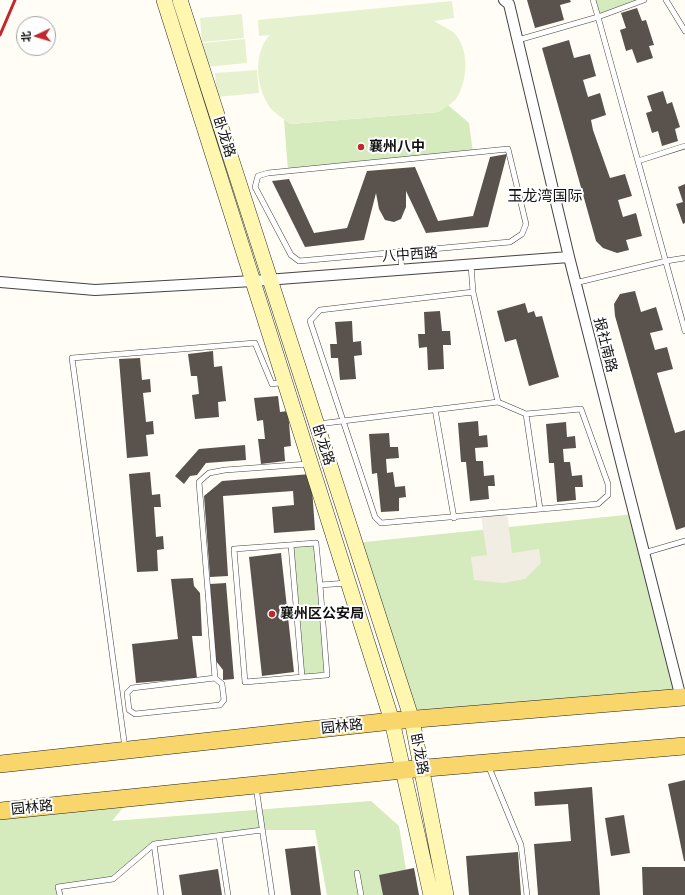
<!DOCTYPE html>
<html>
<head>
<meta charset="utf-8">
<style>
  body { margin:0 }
  #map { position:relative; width:685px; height:895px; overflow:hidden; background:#fffdf5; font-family:Literata,"Noto Sans SC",serif }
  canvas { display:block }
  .north { position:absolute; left:16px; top:16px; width:40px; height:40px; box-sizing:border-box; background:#fff; border:1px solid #a0a0a0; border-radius:50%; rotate:266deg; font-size:11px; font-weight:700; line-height:16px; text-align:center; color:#111 }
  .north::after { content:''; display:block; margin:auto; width:14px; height:18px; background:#c4262e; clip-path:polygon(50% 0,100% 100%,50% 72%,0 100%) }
</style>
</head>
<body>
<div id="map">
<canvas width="685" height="895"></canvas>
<div class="north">北</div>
</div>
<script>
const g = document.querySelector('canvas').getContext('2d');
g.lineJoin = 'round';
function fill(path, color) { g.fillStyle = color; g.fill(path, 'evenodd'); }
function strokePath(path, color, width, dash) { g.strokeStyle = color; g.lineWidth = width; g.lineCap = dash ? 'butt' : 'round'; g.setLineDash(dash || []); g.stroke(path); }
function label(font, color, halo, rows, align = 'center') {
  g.font = font + ' Literata,"Noto Sans SC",serif'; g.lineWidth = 4; g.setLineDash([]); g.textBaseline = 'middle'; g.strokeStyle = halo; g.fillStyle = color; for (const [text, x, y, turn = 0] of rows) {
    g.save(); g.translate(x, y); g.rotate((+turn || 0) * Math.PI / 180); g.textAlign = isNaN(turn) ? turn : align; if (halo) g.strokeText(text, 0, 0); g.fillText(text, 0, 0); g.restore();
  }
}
fill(new Path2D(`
  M592,0H644L598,17Z
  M448,105L469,123L473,153L288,171L284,119L290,124L438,112Z
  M634,514L681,698L412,720L355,543Z
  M316,543L327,675L302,677L291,545Z
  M131,798L112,821L371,801L399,826L406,870L380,875L383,895H327L315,830H262L154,844L116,877L59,887L60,895H0V811Z`), '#d5ebbd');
fill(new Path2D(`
  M452,1L454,18L434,21C440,25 447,28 453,32C470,47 468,82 456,99C452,104 443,108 438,112L290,124C284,119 277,115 272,110C256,91 252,53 270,35L259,36L258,20Z
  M242,14L244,38L202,42L200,18Z
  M245,39L247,63L205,67L203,43Z
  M257,70L259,93L217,97L215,73Z`), '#e6f2cf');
fill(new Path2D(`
  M507,512L512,553L539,549L541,563L525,579L503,583L474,580L471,557L487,555L481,516Z`), '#f1ede2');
fill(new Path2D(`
  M527,0H570L571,2L560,5L564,20L535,28Z
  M637,8L642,21L646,20L654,45L649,46L653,58L637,63L632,49L626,51L620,30L626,28L621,13Z
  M569,40L574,58L590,54L596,76L583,80L588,97L600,93L606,115L591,120L593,130L610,178L625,174L632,196L618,200L623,217L636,213L642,236L626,240L629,250L617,253L603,248L596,241L542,48Z
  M663,91L667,104L672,102L680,127L675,129L678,141L662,146L658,131L652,133L646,113L652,111L647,96Z
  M507,154L488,227L426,233L406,191V207L401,219L394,222L385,220L379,209L376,193L364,240L305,247L272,181L289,179L314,233L347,228L367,171L415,167L438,221L473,216L490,157Z
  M685,184V223L683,224L676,204L683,202L678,187Z
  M635,291L641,312L656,307L663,330L650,333L655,350L667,347L673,369L657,373L675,433L685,430V527L676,530L615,316L614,304L620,294Z
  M525,303L528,313L534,311L536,317L542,316L559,377L529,386L516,339L505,342L497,311Z
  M440,311L442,331H450L451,345H443L444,369L428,370L427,347L419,348L418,334H425L424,312Z
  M352,321L353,342L361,341L362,355L354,356L356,379L340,380L338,358H331L330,344H337L335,322Z
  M213,351L214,367L222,366L226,401L218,402L219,417L195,419L192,395L199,394L197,376H191L188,354Z
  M140,358L142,380L150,379L151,392L143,393L146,422L153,421L154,434L146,435L148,456L127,458L119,359Z
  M278,396L280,412L288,411L291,446L284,447L285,461L261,464L258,439H265L263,420L257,421L254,398Z
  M478,421L479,436L487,435L488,447L475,448L476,461H483L484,476L494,475L495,486H488L489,499L470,501L466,462H461L458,423Z
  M566,422L567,437L575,436L576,448L563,449L564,462H570L572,476L582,475L583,487H575L576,500L557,502L554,463H549L546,424Z
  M389,433L390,447H398L399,458L386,459L387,473L393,472L395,487L405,486L406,497L399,498V511L381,512L377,473L372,474L369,434Z
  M245,445L246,460L206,463L197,475L190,476L184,484L175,476L199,449Z
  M150,472L152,495L160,494L161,507H154L156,537L163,536L164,549L157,550L158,571L137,572L129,474Z
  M311,474L315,530L274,533L272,507L294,505L293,491L223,496L228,576L210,577L204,496L222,481Z
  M281,553L294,672L262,676L249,557Z
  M193,578L194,586L200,593L202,636H192L197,678L136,683L132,644L178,639L171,579Z
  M226,583L234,679L223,680V670L216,661L210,584Z
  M685,780V861H684L668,784Z
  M592,787L600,895H538L534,844L571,841L568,804L535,806L534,792Z
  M624,815L630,853L611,856L605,818Z
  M315,846L321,895H291L285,849Z
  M518,852L521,895H469L466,856Z
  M642,867H685V895H643Z
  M414,868L419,895H383L379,875Z
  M218,869L222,895H182L179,875Z`), '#5a524d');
const service = new Path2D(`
  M644,0L598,17L685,331
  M666,0L685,31
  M518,40L598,17L593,0
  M508,149L526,224L522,234L510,242L299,261L291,255L255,187L258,176L268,173Z
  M638,161L685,146
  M400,251L402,270
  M471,265L473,292L498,402
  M575,283L666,261L685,258
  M435,409L454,518
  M526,414L540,509
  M318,424L498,402L526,414L581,409L608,484V495L598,504L381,523L375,517L310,321L320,310L473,292
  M291,545L302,677
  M644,553L685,541
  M320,585L327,675L245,682L234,549L316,543L320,585L347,583
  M322,612L355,611
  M215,678L132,688L127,693L129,710L135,714L220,705L224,700L222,684L215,678L199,482L209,473L225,470L308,464
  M125,748L72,358L255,343L272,384L284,382
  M488,765L521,845L527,895
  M256,787L272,895
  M219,836L228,895
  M154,844L161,895
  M357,873L361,895
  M60,895L58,887L113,879L154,844L262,830`);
const minor = new Path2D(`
  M504,0L509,4L569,257L681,698
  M0,282L95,290L253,281L569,257`);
const secondary = new Path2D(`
  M164,0L392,721L431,895
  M180,0L412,720L446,895`);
const primary = new Path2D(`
  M0,764L392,721L685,697
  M0,811L403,770L685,746`);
strokePath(service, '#444', 6);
strokePath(minor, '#444', 12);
strokePath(secondary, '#333', 16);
strokePath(primary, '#222', 18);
strokePath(service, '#fff', 5);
strokePath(minor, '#fff', 10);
strokePath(secondary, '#fff6b0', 15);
strokePath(primary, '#f9d66b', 17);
strokePath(new Path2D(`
  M0,35L15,0`), '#c4262e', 3);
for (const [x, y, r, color] of [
  [361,147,4,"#c4262e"],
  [272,614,4,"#c4262e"]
]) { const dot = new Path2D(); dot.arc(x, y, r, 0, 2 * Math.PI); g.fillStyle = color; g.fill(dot); strokePath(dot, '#fff', 1.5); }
label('14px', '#111', '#fff', [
  ["卧龙路",224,137,72],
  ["八中西路",410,255,-4],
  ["报社南路",605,345,76],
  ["卧龙路",323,445,72],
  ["园林路",342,727,-6],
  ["卧龙路",419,754,79],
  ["园林路",32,808,-6]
]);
label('bold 14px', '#111', '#fff', [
  ["襄州八中",369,147],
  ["襄州区公安局",280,614]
], 'left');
label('15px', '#111', '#fff', [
  ["玉龙湾国际",545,197]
]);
</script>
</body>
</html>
